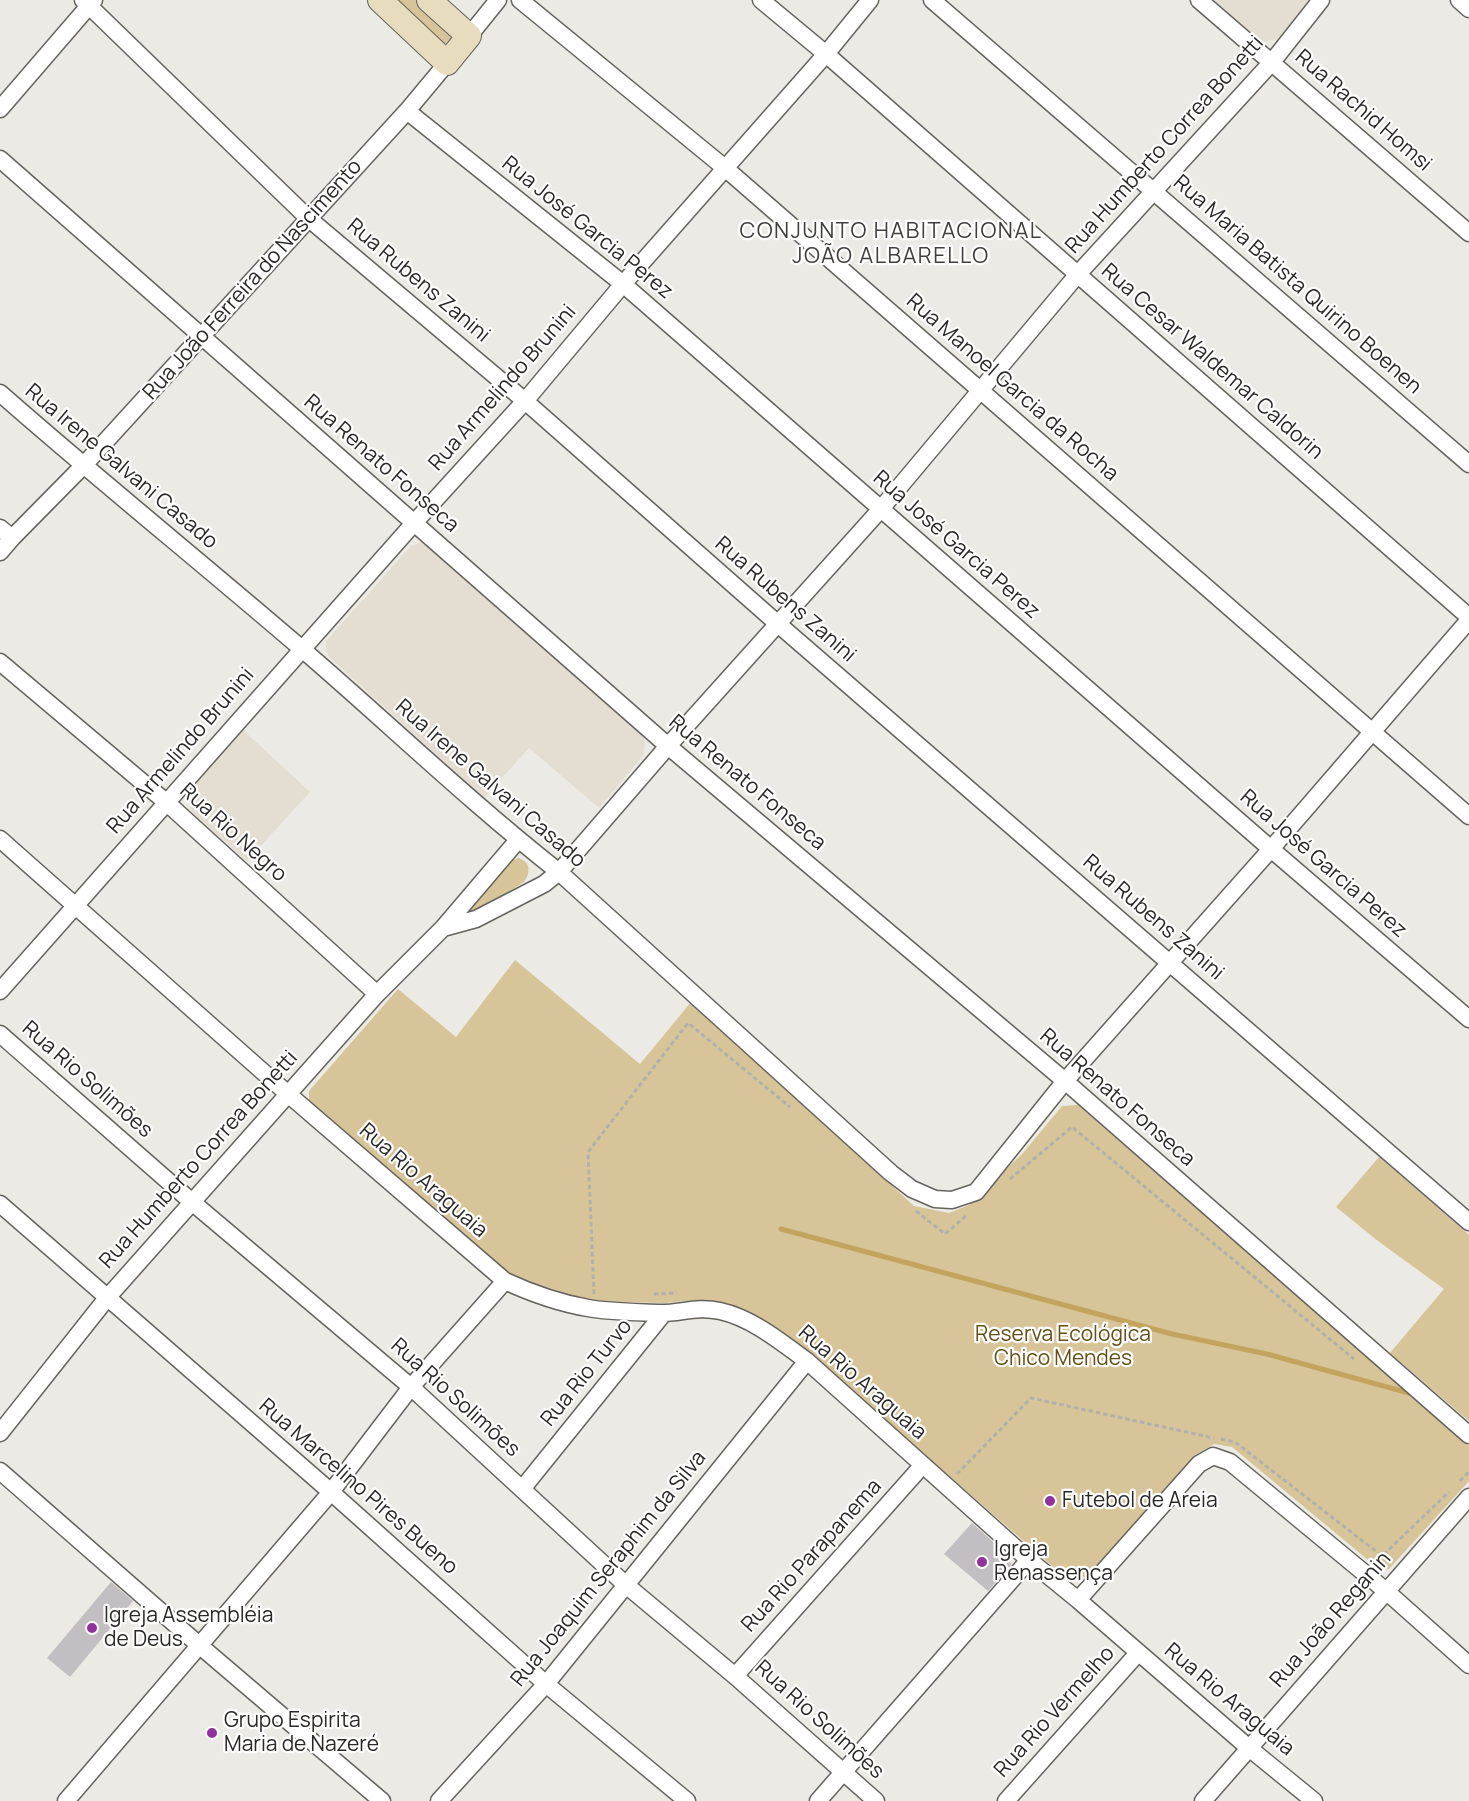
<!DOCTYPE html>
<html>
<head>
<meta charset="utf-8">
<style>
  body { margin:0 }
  canvas { display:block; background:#eceae4 }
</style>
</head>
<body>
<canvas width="1469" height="1801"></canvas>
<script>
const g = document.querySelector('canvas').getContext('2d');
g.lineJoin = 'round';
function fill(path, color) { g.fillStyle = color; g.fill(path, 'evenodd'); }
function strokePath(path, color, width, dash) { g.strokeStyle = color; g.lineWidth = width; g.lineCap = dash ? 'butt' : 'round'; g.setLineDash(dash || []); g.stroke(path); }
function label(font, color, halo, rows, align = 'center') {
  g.font = font + ' Manrope,sans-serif'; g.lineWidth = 4.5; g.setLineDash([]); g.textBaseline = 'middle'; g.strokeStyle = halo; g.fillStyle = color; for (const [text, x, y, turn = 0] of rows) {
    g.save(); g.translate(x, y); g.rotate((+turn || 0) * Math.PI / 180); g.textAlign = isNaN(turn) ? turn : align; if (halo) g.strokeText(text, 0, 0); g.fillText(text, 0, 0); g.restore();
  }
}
fill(new Path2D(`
  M1212,0H1309L1278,39L1261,42Z
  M422,542L434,550L637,726L645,742L643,756L599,808L529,748L484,798L329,657L326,650V641L411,546Z
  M242,729L310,792L247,861L192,813L188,802L190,786Z`), '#e4ded2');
fill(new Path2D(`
  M390,0H423L453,36L446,43L440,44Z
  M518,858C531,862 531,872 524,882L474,914L467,913L465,909L511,861Z
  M515,960L640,1064L691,1002L914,1206L949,1213L969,1205L1023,1153L1062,1106L1078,1105L1469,1446V1481L1389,1569L1380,1570L1232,1447L1214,1444L1195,1455L1087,1577L1067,1579L811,1355L724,1304L698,1300L664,1303L590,1301L533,1287L511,1275L313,1107L309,1100V1091L398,989L456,1037Z
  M1379,1157L1469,1235V1421L1390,1353L1444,1289L1378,1241L1336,1207Z`), '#d7c499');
strokePath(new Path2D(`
  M781,1229L1172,1334L1267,1354L1409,1393`), '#c3a45c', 5);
fill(new Path2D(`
  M972,1523L1009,1556L1011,1565L988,1591L944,1554Z
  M111,1582L133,1601L70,1677L47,1658Z`), '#c2bec2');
const street = new Path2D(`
  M83,0L308,218L525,401L778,624L1469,1222
  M520,0L725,168L1469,816
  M761,0L826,54L1469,617
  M932,0L1469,464
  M1199,0L1469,233
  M1459,0L1469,9
  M469,36L498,0
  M0,109L94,0
  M407,111L623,284L1271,849L1469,1019
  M0,159L668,746L1065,1081L1469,1435
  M0,393C99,480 202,563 302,649C388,723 470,802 559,872L891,1173L912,1189L935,1199L952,1200L976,1192L1065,1081L1271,849L1469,620
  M0,528L12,538
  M0,552L12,538L83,466L407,111L447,63
  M0,662L166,802L377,994
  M0,839L288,1094L505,1281C531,1293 559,1303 588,1308C609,1312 639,1312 661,1313C682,1313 697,1306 720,1311C752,1318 781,1342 807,1361L1029,1560L1078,1600L1249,1748L1314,1801
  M443,928L476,919L544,884L559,872L668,746L880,510L1078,274L1272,62L1321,0
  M0,991L414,523L525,401L623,284L826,54L870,0
  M0,1034L192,1202L411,1387L626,1585L735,1676L876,1801
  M0,1204L331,1492L546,1684L687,1801
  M0,1433L107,1298L377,994L443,928L518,840
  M0,1471L199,1645L382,1801
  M522,1489L664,1313
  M1078,1600L1199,1464L1213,1456L1230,1462L1386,1591L1469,1665
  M735,1676L922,1466
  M66,1801L331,1492L411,1387L505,1281
  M439,1801L546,1684L807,1361
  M818,1801L1029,1560
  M1006,1801L1138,1653
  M1203,1801L1469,1497`);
const secondary = new Path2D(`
  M380,0L447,63L469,36L429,0`);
strokePath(street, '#65635e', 19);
strokePath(secondary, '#65635e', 26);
strokePath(new Path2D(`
  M1010,1179L1072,1127L1354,1359
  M916,1211L945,1234L968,1214
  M594,1294L588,1152L688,1023L790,1107
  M654,1294L677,1293
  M1221,1439L1235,1442L1382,1556L1449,1492
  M957,1474L1031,1398L1214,1438
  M1460,1481L1469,1472`), '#b2b0ab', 3, [4.5, 3]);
strokePath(street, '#fff', 16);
strokePath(secondary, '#e7dcbe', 24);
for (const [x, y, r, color] of [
  [1050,1501,6,"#91329c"],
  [982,1562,6,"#91329c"],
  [92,1628,6,"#91329c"],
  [212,1733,6,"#91329c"]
]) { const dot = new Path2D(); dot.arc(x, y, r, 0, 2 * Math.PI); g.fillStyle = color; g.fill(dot); strokePath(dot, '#fff', 2); }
label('21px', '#2a2927', '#fff', [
  ["Rua Rachid Homsi",1363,111,41],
  ["Rua Humberto Correa Bonetti",1165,145,-48],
  ["Rua José Garcia Perez",587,228,39],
  ["Rua João Ferreira do Nascimento",253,280,-48],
  ["Rua Rubens Zanini",418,281,40],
  ["Rua Maria Batista Quirino Boenen",1297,285,41],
  ["Rua Cesar Waldemar Caldorin",1212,362,41],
  ["Rua Armelindo Brunini",503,388,-49],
  ["Rua Manoel Garcia da Rocha",1012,388,41],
  ["Rua Renato Fonseca",381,464,41],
  ["Rua Irene Galvani Casado",121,467,40],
  ["Rua José Garcia Perez",956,545,41],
  ["Rua Rubens Zanini",785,600,41],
  ["Rua Armelindo Brunini",181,751,-49],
  ["Rua Renato Fonseca",747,783,40],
  ["Rua Irene Galvani Casado",490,784,41],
  ["Rua Rio Negro",233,833,42],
  ["Rua José Garcia Perez",1323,864,41],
  ["Rua Rubens Zanini",1153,918,41],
  ["Rua Rio Solimões",87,1080,41],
  ["Rua Renato Fonseca",1117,1098,41],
  ["Rua Humberto Correa Bonetti",199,1160,-48],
  ["Rua Rio Araguaia",423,1181,41],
  ["Rua Rio Turvo",587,1373,-51],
  ["Rua Rio Araguaia",862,1383,41],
  ["Rua Rio Solimões",455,1398,42],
  ["Rua Marcelino Pires Bueno",358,1487,41],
  ["Rua Rio Parapanema",812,1556,-48],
  ["Rua Joaquim Seraphim da Silva",609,1569,-51],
  ["Rua João Reganin",1331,1620,-49],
  ["Rua Rio Araguaia",1229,1700,40],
  ["Rua Rio Vermelho",1055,1712,-48],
  ["Rua Rio Solimões",819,1720,42]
]);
label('21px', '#644f18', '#fff', [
  ["Reserva Ecológica",1063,1335],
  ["Chico Mendes",1063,1359]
]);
label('21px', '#2a2927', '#fff', [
  ["Futebol de Areia",1062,1501],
  ["Igreja",994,1550],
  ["Renassença",994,1574],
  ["Igreja Assembléia",104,1616],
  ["de Deus",104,1640],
  ["Grupo Espirita",224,1721],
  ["Maria de Nazeré",224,1745]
], 'left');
g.letterSpacing = '1.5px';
label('22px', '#413f3b', '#fff', [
  ["CONJUNTO HABITACIONAL",891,232],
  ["JOÃO ALBARELLO",891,257]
]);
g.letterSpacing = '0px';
</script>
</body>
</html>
